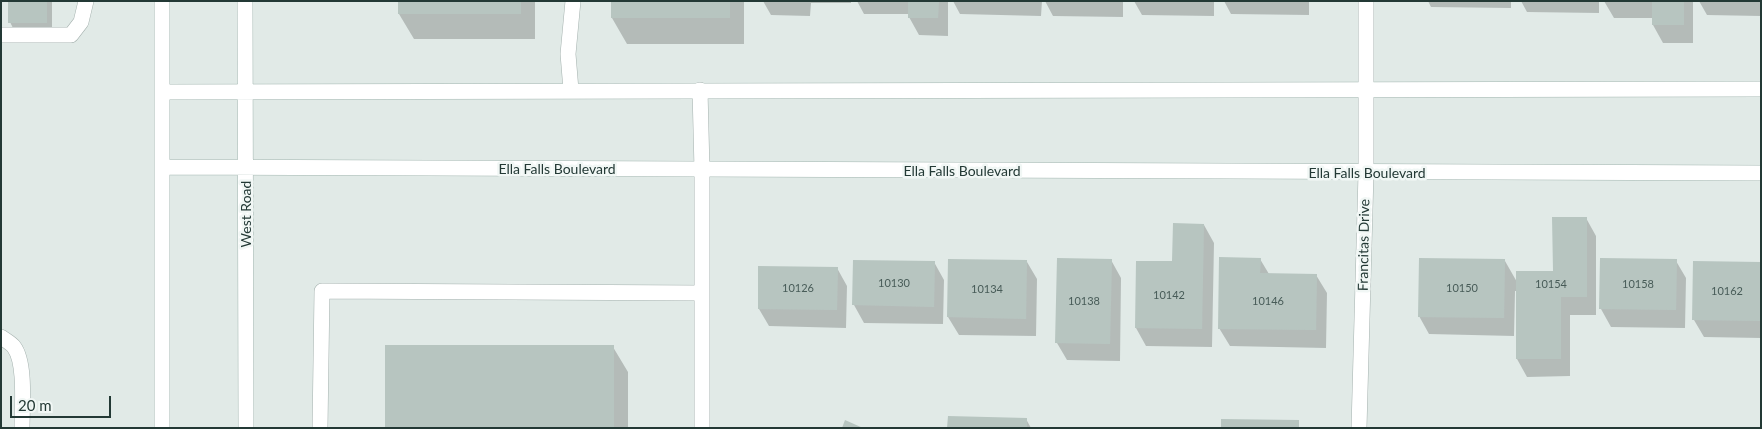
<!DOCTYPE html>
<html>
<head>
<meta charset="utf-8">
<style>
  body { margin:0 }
  #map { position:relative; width:1762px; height:429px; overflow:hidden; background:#e1eae7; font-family:Lato,sans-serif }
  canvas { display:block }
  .frame { position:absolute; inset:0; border:2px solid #233935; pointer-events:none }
  .scale { position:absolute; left:10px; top:396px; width:101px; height:22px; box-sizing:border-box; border:2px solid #233935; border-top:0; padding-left:6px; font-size:15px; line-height:18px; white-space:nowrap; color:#233935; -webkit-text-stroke:4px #f1f7f5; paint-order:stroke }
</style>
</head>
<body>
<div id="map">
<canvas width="1762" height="429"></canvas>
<div class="frame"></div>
<div class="scale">20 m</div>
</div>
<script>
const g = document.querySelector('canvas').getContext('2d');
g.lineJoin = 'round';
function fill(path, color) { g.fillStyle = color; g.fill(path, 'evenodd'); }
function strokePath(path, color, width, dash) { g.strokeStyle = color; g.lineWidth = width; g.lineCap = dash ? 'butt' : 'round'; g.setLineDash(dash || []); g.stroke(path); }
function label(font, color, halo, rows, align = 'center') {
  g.font = font + ' Lato,sans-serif'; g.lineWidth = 5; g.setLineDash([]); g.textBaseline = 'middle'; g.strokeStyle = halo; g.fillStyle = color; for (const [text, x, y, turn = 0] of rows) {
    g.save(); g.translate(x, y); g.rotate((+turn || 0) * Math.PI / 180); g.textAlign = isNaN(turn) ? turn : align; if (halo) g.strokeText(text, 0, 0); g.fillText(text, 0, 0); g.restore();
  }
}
fill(new Path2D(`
  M10,1H52V32H15L10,22Z
  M399,1H535V39H414L399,14Z
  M612,1H744V44H627L612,18Z
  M763,1H851V3H811L810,16L771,15Z
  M857,1H948V36L919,35L909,17V14H864Z
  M953,1H1042L1041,16L960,14Z
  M1045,1H1123V17L1053,16Z
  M1134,1H1214V16L1142,15Z
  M1224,1H1309V15L1231,14Z
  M1428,1H1511V8L1431,7Z
  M1521,1H1599V13L1527,12Z
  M1604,1H1693V43H1663L1653,25V18H1614Z
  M1699,1H1761V16L1707,15Z
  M1586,218L1596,236V315H1570V376L1527,377L1517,359V291H1515L1514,336L1429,334L1419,316L1505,261L1517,282L1554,272Z
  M1204,225L1214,243L1212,347L1146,346L1136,328Z
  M1260,259L1269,274L1316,275L1327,293L1326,348L1230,346L1219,328Z
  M1111,260L1121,278L1120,361L1067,360L1057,343Z
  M1676,261L1686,278L1685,328L1611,327L1601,309Z
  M934,262L944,280L943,324L864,323L854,305Z
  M1027,262L1037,279L1036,336L959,335L948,317Z
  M1761,264V338L1704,337L1694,320Z
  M837,268L847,286L846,328L769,326L759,309Z
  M613,347L628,372V428H386Z
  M1026,419L1031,428H949Z`), '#0003');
fill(new Path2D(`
  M8,1H47V23H8Z
  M398,1H521V14H398Z
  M611,1H730V18H611Z
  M908,1H939L938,18H908Z
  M1652,1H1684V25H1652Z
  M1552,217H1587V297H1561V359H1516V271H1553Z
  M1173,223L1204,224L1202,329L1135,328L1136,261H1172Z
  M1219,257L1261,258L1260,273L1317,274L1316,330L1218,329Z
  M1057,258L1112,259L1110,344L1055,343Z
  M1419,258L1505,259L1504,318L1418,317Z
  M1600,258L1677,259L1676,310L1599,309Z
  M948,259L1027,260L1026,319L947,317Z
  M853,260L935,261L934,307L852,305Z
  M1693,261L1761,262V321L1692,320Z
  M758,266L838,267L837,310L758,309Z
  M385,345H614V428H385Z
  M948,416L1027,418V428H947Z
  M1221,419L1299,420V428H1221Z
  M845,420L863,428H842Z`), '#b7c5c0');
const lane = new Path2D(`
  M1,35H71L81,22L86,1
  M571,90L568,54L573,1
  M700,90L702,170V428
  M1,337C5,340 11,343 14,347C26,363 22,407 22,428
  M320,428L322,291L702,293`);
const street = new Path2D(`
  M1359,428L1366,173V1`);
const secondary = new Path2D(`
  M245,1L246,428
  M163,92L1761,89
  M163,167L1761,173
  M162,428V1`);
strokePath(lane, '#a4b1ae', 16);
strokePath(street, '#a4b1ae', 16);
strokePath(secondary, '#a1b5af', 16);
strokePath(lane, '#fff', 15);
strokePath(street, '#fff', 15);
strokePath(secondary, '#fff', 15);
label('11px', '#485c58', null, [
  ["10130",894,283],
  ["10154",1551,284],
  ["10158",1638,284],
  ["10126",798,288],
  ["10150",1462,288],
  ["10134",987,289],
  ["10162",1727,291],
  ["10142",1169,295],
  ["10138",1084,301],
  ["10146",1268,301]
]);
label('14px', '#233935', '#f1f7f5', [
  ["Ella Falls Boulevard",557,169],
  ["Ella Falls Boulevard",962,171],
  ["Ella Falls Boulevard",1367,173],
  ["West Road",246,214,-90],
  ["Francitas Drive",1364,245,-89]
]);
</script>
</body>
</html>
